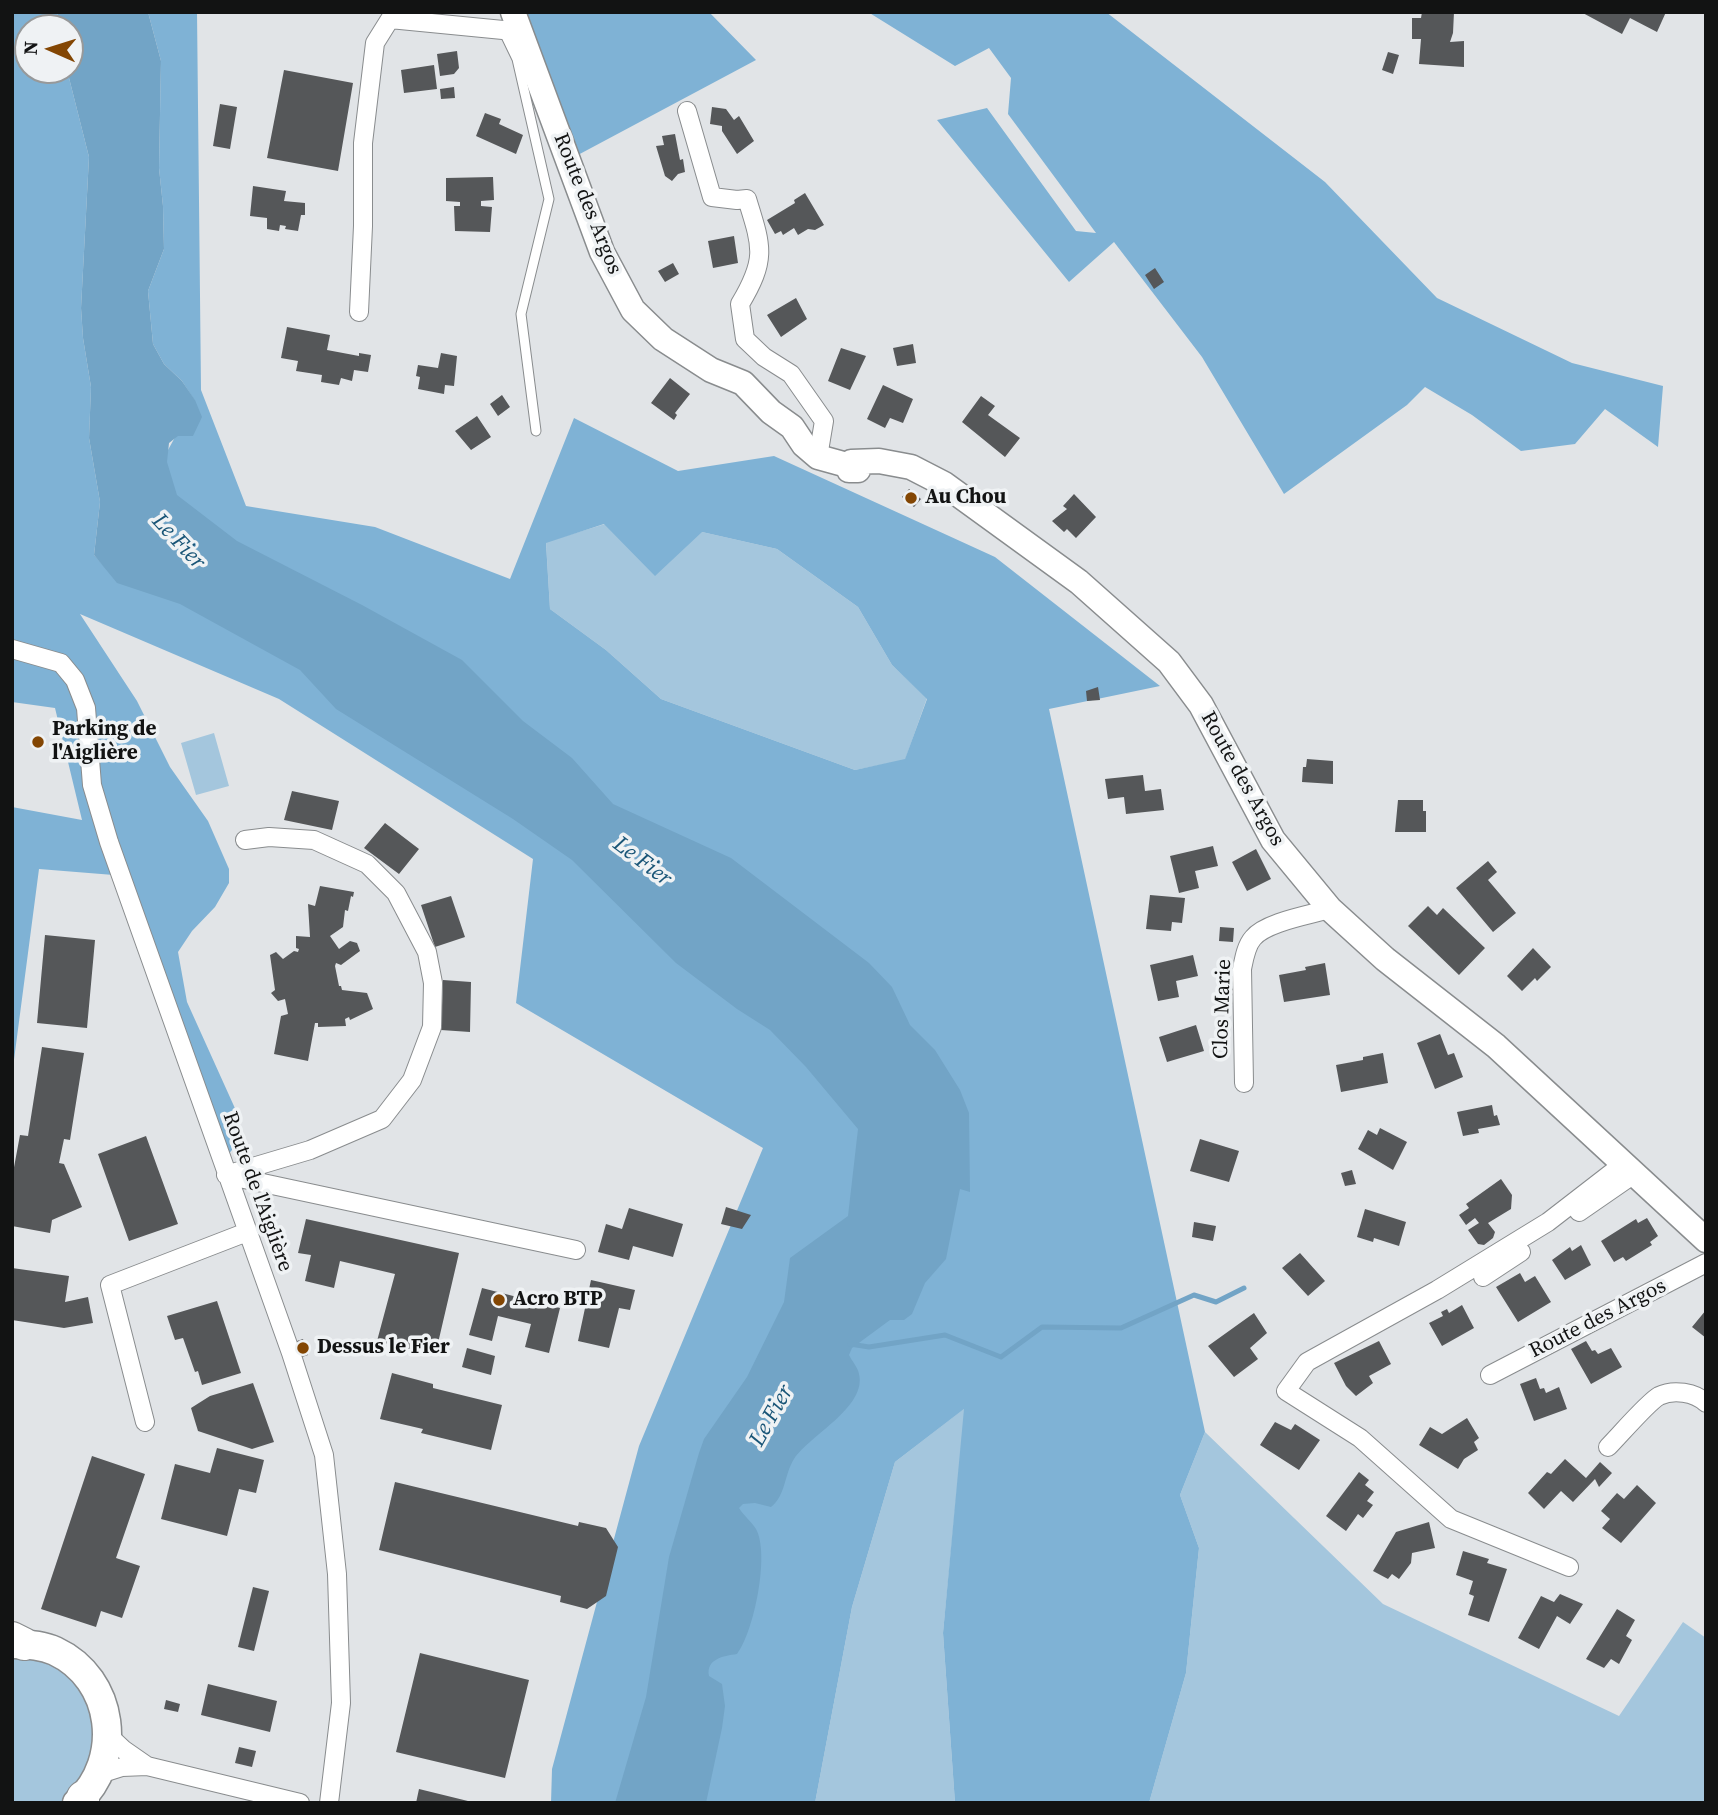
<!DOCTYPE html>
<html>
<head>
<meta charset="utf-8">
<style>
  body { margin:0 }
  #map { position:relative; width:1718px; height:1815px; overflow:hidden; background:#e1e4e7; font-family:"Source Serif 4",serif }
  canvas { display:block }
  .frame { position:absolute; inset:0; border:14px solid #121313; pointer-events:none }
  .north { position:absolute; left:14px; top:14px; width:70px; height:70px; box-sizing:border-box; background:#eff2f4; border:2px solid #97999a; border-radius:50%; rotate:273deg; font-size:19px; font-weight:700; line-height:28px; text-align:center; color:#121313 }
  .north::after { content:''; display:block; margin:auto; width:24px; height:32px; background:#834603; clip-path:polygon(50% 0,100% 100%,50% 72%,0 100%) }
</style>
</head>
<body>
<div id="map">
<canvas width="1718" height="1815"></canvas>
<div class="frame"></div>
<div class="north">N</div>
</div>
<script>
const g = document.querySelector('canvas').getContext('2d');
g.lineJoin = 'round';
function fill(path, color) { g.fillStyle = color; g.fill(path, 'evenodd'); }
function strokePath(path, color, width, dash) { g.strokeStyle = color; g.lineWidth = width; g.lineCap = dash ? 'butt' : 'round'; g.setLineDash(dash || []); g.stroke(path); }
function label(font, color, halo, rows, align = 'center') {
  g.font = font + ' "Source Serif 4",serif'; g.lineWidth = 7; g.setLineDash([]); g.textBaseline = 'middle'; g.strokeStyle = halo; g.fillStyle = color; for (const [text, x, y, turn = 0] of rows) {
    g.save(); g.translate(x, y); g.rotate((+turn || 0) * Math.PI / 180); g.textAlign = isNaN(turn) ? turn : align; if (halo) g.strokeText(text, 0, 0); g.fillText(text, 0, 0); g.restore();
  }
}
fill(new Path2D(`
  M605,524L702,532L777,549L858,607L892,665L927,698L905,760L855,770L661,699L606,650L550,609L546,542Z
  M214,733L229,786L196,795L181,743Z
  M965,1408L943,1633L955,1803H815L852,1607L895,1462Z
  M1205,1432L1383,1604L1619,1716L1683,1622L1706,1638V1803H1149L1186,1673L1199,1548L1180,1495Z
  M12,1657C22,1658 35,1657 44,1661C92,1679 109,1735 83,1777C77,1786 67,1801 56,1803C42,1805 26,1803 12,1803Z`), '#a4c6dd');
fill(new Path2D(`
  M12,12H57L60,28H28V70H67L89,157L81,308L83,338L91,387L89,438L100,502L94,555L104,566L195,401L182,381L164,364L153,344L148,291L164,249L163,206L159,168L161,61L148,12H197L201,390L246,506L375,527L510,579L574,418L678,471L774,456L995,557L1160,686L1049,709L1205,1432L1180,1495L1199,1548L1186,1673L1149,1803H955L943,1633L964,1409L895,1462L852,1607L815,1803H551L552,1769L639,1446L763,1148L516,1003L533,859L279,699L80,614L137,701L170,767L208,821L229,869V883L215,907L192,931L178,952L187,1002L238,1115L232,1150L226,1157L126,876L39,869L12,1075V807L82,820L55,708L12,702ZM604,524L655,576L702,532L777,549L858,607L892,665L927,699L905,759L855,770L661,699L606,650L550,609L546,543Z
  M527,12H709L756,60L576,156Z
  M868,12H1106L1325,182L1437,298L1572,363L1663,386L1658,447L1605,409L1575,444L1521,451L1472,415L1425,387L1407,405L1284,494L1202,357L1114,242L1069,282L937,120L987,108L1076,231L1096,233L1008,114L1011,78L989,48L955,66Z`), '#7fb2d5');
fill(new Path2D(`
  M57,12H148L161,61L159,168L163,206L164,249L148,291L153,344L164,364L182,381L195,400L202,417L193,436H178L169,443L167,462L177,495L237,541L362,605L462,660L523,721L572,758L613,804L731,858L869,963L892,987L910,1025L935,1050L960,1090L969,1113L970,1192L960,1189L946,1259L925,1283L912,1314L904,1320H890L852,1348L849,1355C852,1361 858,1368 859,1374C867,1407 810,1435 794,1459C784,1475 786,1495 771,1507L755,1503L743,1504L739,1508C744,1516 752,1522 756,1529C770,1554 754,1632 737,1654C723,1656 706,1659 709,1676L722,1684L725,1706L722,1728L706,1803H615L646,1697L669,1557L699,1453L704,1439L747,1377L784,1302L790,1258L848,1216L858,1129L806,1067L770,1030L737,1009L676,963L572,860L513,819L336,709L300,670L180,604L117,583L94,555L100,502L89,438L91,387L83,338L81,308L89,157L67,70H70V28H60Z`), '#72a4c6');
strokePath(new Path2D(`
  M850,1344L869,1347L945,1335L1001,1357L1042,1327L1121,1328L1194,1295L1216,1302L1244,1288`), '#72a4c6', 5);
fill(new Path2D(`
  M1422,12H1454L1453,33L1450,42L1464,41V67L1419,64L1421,39H1412V18H1421Z
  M1581,12H1666L1657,32L1630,18L1622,34Z
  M457,51L459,68L454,74L440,76L437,54Z
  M1388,52L1399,55L1393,74L1382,70Z
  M434,65L437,89L404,93L401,70Z
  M284,70L353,83L338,171L267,158Z
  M454,87L455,98L441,99L440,89Z
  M220,104L237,107L230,149L213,146Z
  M712,107L726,109L734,120L739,116L754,141L737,154L722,131V126L710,124Z
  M485,113L501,119L499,124L523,135L516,154L476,136Z
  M675,134L680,160L683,159L685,172L678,174L672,181L665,176L656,146L664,145L662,136Z
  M493,177L494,200L481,201V206L492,207L490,232L455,231L454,206H460V202L446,201V178Z
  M253,186L286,191L284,201L305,203V215H301L298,231L285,229L286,226L280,225L279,231L267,229V218L250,216Z
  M805,193L824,225L815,230L808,229L798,235L794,228L783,235L781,231L775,234L767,220L795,203L794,200Z
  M734,236L738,263L713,268L708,241Z
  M673,263L679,274L665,282L658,271Z
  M1155,268L1164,282L1154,289L1145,275Z
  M796,298L807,319L781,337L767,315Z
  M287,327L330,335L327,350L359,356V353L371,355L368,372L354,370L352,381L341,378L339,385L321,382L322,375L296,371L298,361L281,358Z
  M913,344L916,363L897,366L893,348Z
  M841,348L866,356L850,390L828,381Z
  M441,353L457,356L454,386L445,385L444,394L418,389L420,377L416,376L418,365L438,368Z
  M670,378L690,394L675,413L677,415L674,420L651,403Z
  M883,385L913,399L903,423L890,418L885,428L867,419Z
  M502,395L510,407L498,416L490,404Z
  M981,396L995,406L988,415L1020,438L1005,457L962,422Z
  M477,416L491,437L471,450L455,431Z
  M909,489L921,499L914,507L902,497Z
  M1074,494L1096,517L1076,538L1067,529L1064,532L1052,521L1067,509L1063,506Z
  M1098,687L1100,700L1087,701L1086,691Z
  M1307,759L1333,761V784L1302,782L1303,767H1306Z
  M1143,775L1145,791L1161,789L1164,810L1126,814L1124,797L1108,799L1105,779Z
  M292,791L339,801L332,830L284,820Z
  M1398,800H1423V811H1426V832H1395Z
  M385,823L419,849L399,874L364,848Z
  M1213,846L1218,866L1195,871L1199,888L1179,893L1170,856Z
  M1256,849L1271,879L1247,891L1232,862Z
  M1488,861L1497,872L1488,880L1516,913L1493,932L1456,888Z
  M320,886L354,892L353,897L351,896L348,911L345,910L343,927L330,936L339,949L350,941L357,943L360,951L341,965L336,963L335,966L339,986H341L342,990L367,993L373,1009L350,1020L349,1017L345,1019L346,1026L318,1027V1023H315L308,1061L274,1054L281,1016L288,1014L285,999L278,1001L271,993L275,990L270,955L276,952L283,959L294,951L298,952L299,949L296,948V936L310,937L308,904L315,906Z
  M1150,895L1185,898L1182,923L1172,922L1171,931L1146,929Z
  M451,896L465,937L435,947L421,905Z
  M1428,906L1437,915L1443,908L1485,948L1459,975L1408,926Z
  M1220,927L1234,928L1233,942L1219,941Z
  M45,935L95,940L87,1028L37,1023Z
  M1533,948L1551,967L1537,981L1535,978L1522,991L1507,976Z
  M1193,955L1198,976L1176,981L1179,997L1158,1001L1150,965Z
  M1325,963L1330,995L1284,1002L1279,975L1306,970L1305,967Z
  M443,980L471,982L470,1032L441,1030Z
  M1196,1025L1204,1051L1167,1062L1159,1037Z
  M1440,1034L1448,1055L1454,1053L1463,1077L1435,1089L1417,1043Z
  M42,1047L84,1053L70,1140L64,1139L59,1163L64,1164L82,1207L52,1220L50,1233L12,1226V1178L20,1135L28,1136Z
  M1383,1053L1388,1083L1341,1092L1336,1065L1363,1060V1057Z
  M1492,1105L1494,1116L1497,1115L1500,1125L1478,1129L1479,1133L1463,1136L1457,1112Z
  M1380,1128L1407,1142L1393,1170L1358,1149L1368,1130L1377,1135Z
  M146,1136L178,1224L129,1241L98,1154Z
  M1200,1139L1239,1151L1229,1182L1190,1171Z
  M1352,1170L1356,1184L1345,1186L1341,1173Z
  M1501,1179L1512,1195L1511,1209L1488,1223L1495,1232L1493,1238L1484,1245L1478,1244L1468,1230L1479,1223L1475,1218L1466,1225L1459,1215L1469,1208L1466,1204Z
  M726,1207L751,1215L742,1229L721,1224Z
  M629,1208L683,1224L673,1257L633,1246L629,1260L598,1252L606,1224L622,1229Z
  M1365,1209L1406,1222L1399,1246L1374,1238L1373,1242L1357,1237Z
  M1647,1218L1658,1236L1650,1242L1652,1245L1626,1261L1623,1257L1614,1262L1601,1241L1636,1219L1638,1223Z
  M306,1219L459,1253L435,1356L377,1341L395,1274L340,1261L334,1288L305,1281L311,1255L298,1253Z
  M1194,1222L1216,1226L1213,1241L1192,1237Z
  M1581,1245L1591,1265L1565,1280L1552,1260L1570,1247L1572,1251Z
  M1300,1253L1325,1281L1308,1296L1282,1268Z
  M12,1268L69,1276L65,1302L88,1297L93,1323L64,1328L12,1320Z
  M1520,1273L1525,1282L1535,1276L1551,1302L1518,1322L1496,1287Z
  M591,1280L635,1290L630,1310L619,1308L609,1348L578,1341Z
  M482,1288L560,1308L549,1353L525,1347L531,1324L498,1316L492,1341L469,1335Z
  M217,1301L241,1373L202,1385L198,1371L195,1372L183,1338L175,1340L167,1316Z
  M1462,1305L1474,1328L1442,1346L1429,1323L1443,1316L1441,1312L1447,1309L1449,1313Z
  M1706,1310V1338L1692,1327Z
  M1254,1313L1267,1333L1250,1348L1258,1359L1234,1377L1208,1346Z
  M303,1339L308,1355L302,1357L297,1341Z
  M1379,1341L1391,1364L1369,1376L1373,1383L1356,1396L1346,1386L1334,1363Z
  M1586,1341L1592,1351L1595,1350L1598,1354L1611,1348L1622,1367L1591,1384L1571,1349Z
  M467,1348L495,1356L491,1375L462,1367Z
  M392,1373L433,1384V1388L502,1405L491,1450L421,1433L423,1429L380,1419Z
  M1536,1378L1540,1389L1544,1388L1546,1393L1559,1387L1567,1409L1534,1421L1520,1384Z
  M253,1383L274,1442L252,1449L198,1431L191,1408L210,1396Z
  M1467,1418L1479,1438L1474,1442L1478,1450L1464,1459L1458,1469L1419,1445L1430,1427L1442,1434Z
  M1275,1422L1291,1430L1295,1424L1320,1440L1299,1470L1260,1445Z
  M217,1448L264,1460L256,1493L239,1489L227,1536L161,1519L175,1464L210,1473Z
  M92,1456L145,1474L116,1558L140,1566L122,1618L101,1611L96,1627L41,1609Z
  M1565,1459L1586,1478L1600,1462L1612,1473L1599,1487L1595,1479L1573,1502L1561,1491L1544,1509L1528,1493L1547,1472L1551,1474Z
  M1359,1472L1369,1480L1365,1485L1374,1492L1367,1501L1373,1505L1363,1518L1358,1514L1346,1531L1326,1516Z
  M395,1482L578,1526L579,1522L606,1528L618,1547L606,1596L587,1609L560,1602L561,1596L379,1550Z
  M1637,1485L1656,1503L1621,1543L1602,1528L1610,1519L1601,1511L1617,1493L1624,1499Z
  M1429,1522L1435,1548L1412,1553L1411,1563L1399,1579L1392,1574L1388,1579L1373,1571L1396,1532Z
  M1463,1551L1489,1559L1487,1563L1507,1569L1489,1622L1468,1615L1474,1596L1469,1594L1473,1581L1456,1575Z
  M253,1587L269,1591L254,1651L238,1647Z
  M1560,1594L1583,1604L1570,1624L1557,1616L1539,1649L1518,1638L1541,1596L1554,1602Z
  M1617,1609L1635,1620L1626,1636L1632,1640L1619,1664L1611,1659L1604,1668L1586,1659Z
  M420,1653L529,1680L505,1778L396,1752Z
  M208,1684L277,1701L270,1732L201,1715Z
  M166,1700L180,1704L178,1712L164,1709Z
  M239,1747L256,1751L252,1767L235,1763Z
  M419,1789L472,1802V1803H416Z`), '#555759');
const lane = new Path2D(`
  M503,30L517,59L549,199L521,314L536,431`);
const street = new Path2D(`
  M687,111L712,197L737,200L747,199C762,247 767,259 740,304L745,339L764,357L791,374L824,421L818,457
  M359,312L363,226V143L375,43L390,19L503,30
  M12,649L61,663L75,680L86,708L92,785L109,842L291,1353L324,1455L337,1574L341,1703L329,1803
  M1244,1083L1242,969C1244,959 1246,946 1253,938C1266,922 1310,915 1330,909
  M226,1175L310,1150L382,1119L412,1080L432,1027L433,983L427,952L396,893L367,864L314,840L269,837L245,840
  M230,1176L576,1250
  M1579,1212L1634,1174
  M1483,1277L1521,1252
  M1490,1375L1706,1263
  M145,1422L110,1285L247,1232
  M1608,1447C1619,1436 1648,1402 1659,1396C1673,1389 1695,1392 1706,1403
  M1569,1567L1451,1519L1360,1438L1286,1391L1307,1362L1437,1290L1548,1222L1623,1164
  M108,1735L124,1750L147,1766
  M100,1774L122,1767L147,1766L300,1803`);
const secondary = new Path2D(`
  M513,12L602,252L633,310L663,339L711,370L743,383L771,412L792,427L804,445L818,457L847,465L849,470H858
  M847,465L851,462L879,461L911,467L944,484L1079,582L1169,662L1201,705L1273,840L1330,909L1385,959L1496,1046L1706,1240`);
const primary = new Path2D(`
  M12,1644C27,1644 42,1645 55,1651C115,1679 124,1760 77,1803`);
const highway = new Path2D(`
  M12,1638L24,1644
  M83,1803V1797`);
strokePath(lane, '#898c8e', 11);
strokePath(street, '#898c8e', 20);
strokePath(secondary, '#898c8e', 27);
strokePath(primary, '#898c8e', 31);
strokePath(highway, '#898c8e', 34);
strokePath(lane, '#fff', 9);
strokePath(street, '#fff', 18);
strokePath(secondary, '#fff', 24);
strokePath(primary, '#fff', 28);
strokePath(highway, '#fff', 32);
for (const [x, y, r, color] of [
  [911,498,7,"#834603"],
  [38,742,7,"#834603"],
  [499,1300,7,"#834603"],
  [303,1348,7,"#834603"]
]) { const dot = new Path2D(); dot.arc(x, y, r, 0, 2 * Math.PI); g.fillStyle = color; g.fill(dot); strokePath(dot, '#eff2f4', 2.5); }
label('21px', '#121313', '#eff2f4', [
  ["Route des Argos",587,204,68],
  ["Route des Argos",1242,779,61],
  ["Clos Marie",1223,1009,-88],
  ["Route de l'Aiglière",257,1192,70],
  ["Route des Argos",1598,1319,-27]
]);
label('bold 21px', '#121313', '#eff2f4', [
  ["Au Chou",925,498],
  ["Parking de",52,730],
  ["l'Aiglière",52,754],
  ["Acro BTP",513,1300],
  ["Dessus le Fier",317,1348]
], 'left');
label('italic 23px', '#195577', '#eff2f4', [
  ["Le Fier",178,542,47],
  ["Le Fier",642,862,37],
  ["Le Fier",772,1416,-61]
]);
</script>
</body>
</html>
